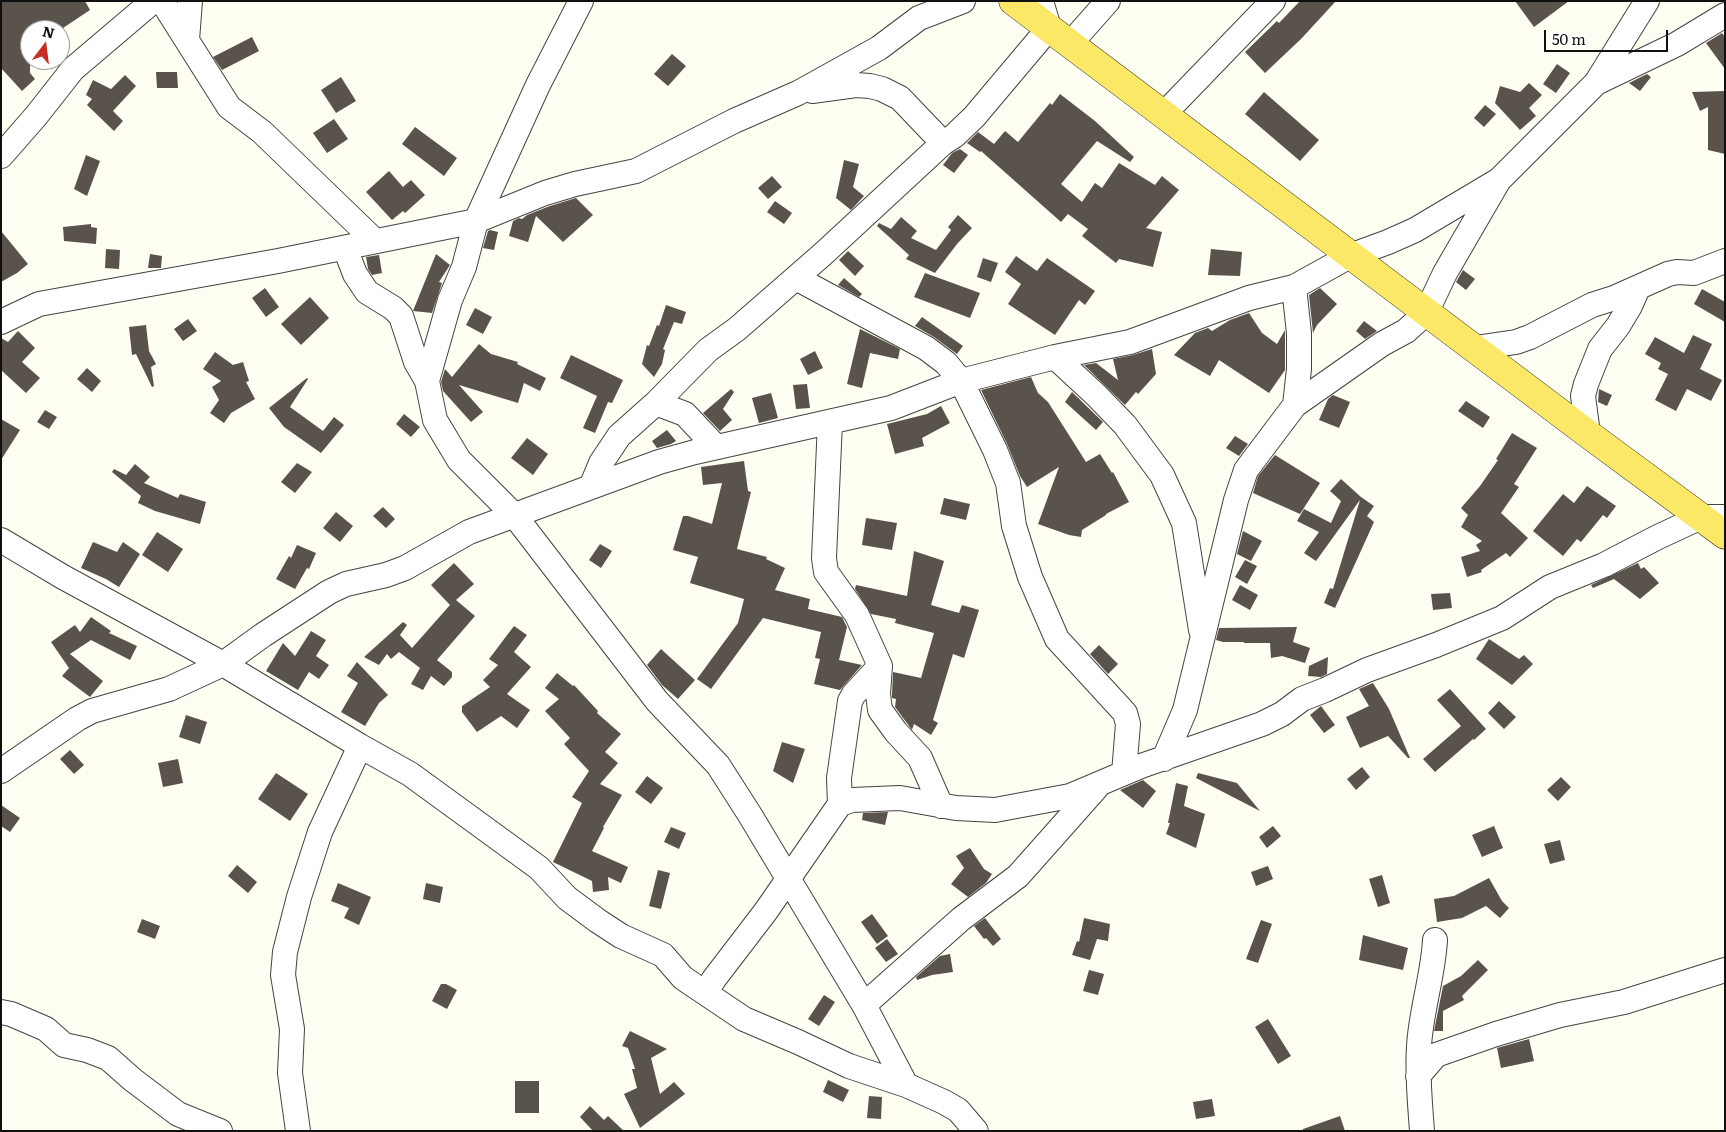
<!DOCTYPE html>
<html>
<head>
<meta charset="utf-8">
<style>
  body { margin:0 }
  #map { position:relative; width:1726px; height:1132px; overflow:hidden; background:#fffef3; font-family:Literata,serif }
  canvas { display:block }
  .frame { position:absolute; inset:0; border:2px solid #101010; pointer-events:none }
  .north { position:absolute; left:20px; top:20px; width:50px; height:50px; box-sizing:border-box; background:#fff; border:1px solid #9f9f9f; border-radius:50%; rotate:15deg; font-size:14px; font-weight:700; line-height:20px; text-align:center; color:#101010 }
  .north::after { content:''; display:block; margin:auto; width:18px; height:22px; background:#c52e24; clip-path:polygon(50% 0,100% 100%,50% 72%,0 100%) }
  .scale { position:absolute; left:1544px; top:30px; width:124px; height:22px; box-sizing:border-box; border:2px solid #101010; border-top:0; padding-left:6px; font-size:15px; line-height:18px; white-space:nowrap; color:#101010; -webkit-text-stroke:4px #fff; paint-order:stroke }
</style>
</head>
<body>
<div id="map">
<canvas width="1726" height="1132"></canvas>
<div class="frame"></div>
<div class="north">N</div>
<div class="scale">50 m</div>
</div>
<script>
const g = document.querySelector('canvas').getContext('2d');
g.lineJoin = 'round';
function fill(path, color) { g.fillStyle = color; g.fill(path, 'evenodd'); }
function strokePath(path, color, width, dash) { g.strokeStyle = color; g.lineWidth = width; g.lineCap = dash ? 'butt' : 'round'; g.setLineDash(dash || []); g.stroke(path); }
fill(new Path2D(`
  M1,1H85L90,10L60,30H30V73L35,79L22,91L1,68Z
  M1300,1H1336L1301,39L1265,73L1245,52L1277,21L1279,23Z
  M1515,1H1569L1534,27Z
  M1722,33L1725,37V69L1706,43Z
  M252,37L259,51L222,70L213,57Z
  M672,54L686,66L668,86L654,74Z
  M1557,64L1570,73L1556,93L1543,84Z
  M156,72H177L178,88H157Z
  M1647,74L1651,77L1640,91L1629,83Z
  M125,75L136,86L113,111L123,121L114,131L87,105L92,99L86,95L93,80L111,89Z
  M341,77L356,101L336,113L321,90Z
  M1529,83L1542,95L1529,108L1536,116L1520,130L1495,103L1500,86L1520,92Z
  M1725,91V154L1708,150V107L1700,111L1692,92Z
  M1264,92L1319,140L1300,161L1245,114Z
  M1060,94L1095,121L1134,157L1130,162L1097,141L1061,184L1082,202L1095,183L1102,188L1119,163L1155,185L1162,176L1179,190L1146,228L1162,232L1153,267L1119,259L1116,263L1082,236L1088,229L1068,214L1061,222L981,151L980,152L967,143L978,132L994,144L1005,131L1018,142L1050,103L1052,105Z
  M1485,105L1496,114L1484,127L1474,118Z
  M334,119L348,139L327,153L313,133Z
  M415,127L457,158L444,176L402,144Z
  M960,149L968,155L954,173L943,165L952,153Z
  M86,155L100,161L87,196L74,189Z
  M844,160L859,164L853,187L864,196L851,210L836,198Z
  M389,171L403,187L411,180L425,195L405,213L403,211L392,220L366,192Z
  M772,176L782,187L768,199L758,188Z
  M576,198L593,215L563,242L536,216L528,242L509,236L513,221L519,218L522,219L527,215L550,206Z
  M775,201L792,213L784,224L767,212Z
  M958,215L972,228L957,244L935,273L906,259L909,255L877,226L879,223L891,229L901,217L917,231L911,238L936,250L951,230L948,227Z
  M91,224V227L97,228L96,244L64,241L63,227Z
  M490,230L498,232L494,250L483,248L488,231Z
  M1,231L28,264L17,273L1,282Z
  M106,249L120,250L119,269L105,268Z
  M1211,249L1242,252L1240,276L1208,275Z
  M848,251L864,266L855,276L839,260Z
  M150,254L162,256L161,268H148Z
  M436,254L450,265L439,282L442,283L432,313L413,311Z
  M379,255L382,273L372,275L368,269L366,257Z
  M1016,256L1037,271L1047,258L1095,291L1085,305L1079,300L1055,335L1008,304L1021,284L1005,272Z
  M983,258L998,263L991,282L977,277Z
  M1463,270L1475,279L1466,290L1456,282Z
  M925,273L980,293L970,318L914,297Z
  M844,278L862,294L859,297L838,285Z
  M265,288L279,307L266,317L252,298Z
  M1320,288L1337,304L1317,325L1313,333L1309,295Z
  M1702,289L1725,302V322L1694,304Z
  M310,297L329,318L301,345L281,324Z
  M666,305L686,312L682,324L674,322L663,349L665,350L662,364L654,377L642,364L647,345L649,346L657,325L659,326Z
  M475,308L492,317L483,334L466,325Z
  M1249,313L1262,333L1277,344L1285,330V370L1269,393L1219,360L1210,376L1174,355L1195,333L1208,328L1212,331L1230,320Z
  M922,317L963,346L957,354L934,337L915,326Z
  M188,319L197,331L183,341L174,329Z
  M1364,321L1377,331L1365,339L1356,331Z
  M146,325L149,351L156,364L151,367L154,386L152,387L136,354L132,355L129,327Z
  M860,329L900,349L898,359L870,353L862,388L847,384Z
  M18,331L35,348L22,362L40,378L26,393L1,370V338L8,342Z
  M1693,335L1712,344L1700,369L1722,380L1711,401L1687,389L1676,411L1655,400L1668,374L1658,369L1661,363L1645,354L1655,337L1684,353Z
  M479,344L491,354L518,362L517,364L546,378L540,391L524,383L518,403L459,385L483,412L471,422L443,391L441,382L445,369L452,377Z
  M1152,349L1156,374L1138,394L1136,392L1125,405L1084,365L1096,363L1118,380L1113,359L1133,355Z
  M815,351L823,368L808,375L800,359Z
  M215,352L233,365L243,362L249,381L246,382L255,399L231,413L224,423L210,413L219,400L212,387L221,381L203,369Z
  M571,355L623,380L612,403L608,402L595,433L583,428L597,396L560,378Z
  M87,368L101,381L92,392L77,379Z
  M1031,377L1038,393L1048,402L1086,462L1100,454L1112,473L1113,472L1129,502L1106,514V515L1082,530L1081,537L1069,535L1038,524L1059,467L1027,487L1020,476L1007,444L981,390Z
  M307,378L308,379L290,407L323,431L334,417L344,425L321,453L284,427L269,408Z
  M807,384L810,408L796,409L793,385Z
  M731,389L734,392L723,409L732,420L720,431L703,413Z
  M1599,389L1612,395L1607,406L1598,402Z
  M1072,392L1103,422L1096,430L1065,402Z
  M771,393L778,418L759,423L752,398Z
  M1333,395L1350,402L1339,428L1319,420L1328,399Z
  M1466,401L1490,417L1483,428L1458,411Z
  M941,406L950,423L922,438L924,446L895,454L887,424L927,414Z
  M45,410L57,417L49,429L37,422Z
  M404,414L420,427L411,437L396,424Z
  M1,419L20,430L1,460Z
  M667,430L676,441L671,444L657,448L652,441Z
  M1512,433L1537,448L1514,484L1519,487L1501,513L1528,538L1510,557L1506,553L1481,570L1482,572L1467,577L1461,557L1480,551L1476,545L1482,541L1461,527L1468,515L1461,508L1480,486L1498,460L1496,459Z
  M1235,436L1248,444L1239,456L1226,448Z
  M527,438L548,454L533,475L511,458Z
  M1275,455L1320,483L1300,514L1253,493L1258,476Z
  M744,461L748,491L751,492L737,549L767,557L766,559L785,568L775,590L810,599L808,609L842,617L847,627L839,660L862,665L840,690L814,684L820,659L815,658L821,632L763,618L711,689L697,679L738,623L744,599L690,583L698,557L673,550L683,516H688L712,524L722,483L703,485L701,467Z
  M297,463L312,472L295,493L281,482Z
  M135,464L150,477L144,483L178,498L180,494L206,502L200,524L155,511L138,503L141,496L112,472L114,469L126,475Z
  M1341,479L1361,497L1374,506L1367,516L1374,522L1335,608L1324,603L1330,588L1333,589L1360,500L1316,561L1304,553L1319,532L1297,521L1304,509L1331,523L1341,501L1330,491Z
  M1587,486L1616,506L1607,518L1603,515L1581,542L1577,539L1563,556L1533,531L1563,494L1574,503Z
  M944,498L970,504L966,520L940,514Z
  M383,507L395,519L386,528L373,516Z
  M336,512L353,526L340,542L323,528Z
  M866,518L897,523L892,550L862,545Z
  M1243,531L1262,541L1251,561L1237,554Z
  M157,532L183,549L168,572L142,555Z
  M93,542L117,552L123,542L140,554L119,587L106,579L81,568Z
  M600,544L612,551L601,568L589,560Z
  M297,545L316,553L309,569L307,568L295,589L276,579L289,556L291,558Z
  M914,551L944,561L931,605L959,613L962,605L979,610L964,658L953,654L933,720L938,723L931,735L914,724L912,730L895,707L896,699L892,698V694L893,672L921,678L934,633L895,623L896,619L871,614L855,589L856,585L907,596Z
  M1245,560L1257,566L1247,584L1235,577Z
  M454,563L474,584L456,600L475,616L437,660L452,672V677L444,686L431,676L423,690L411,684L420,668L399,652L391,659L387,654L379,665L364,657L403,622L407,625L400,635L412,648L450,605L431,585Z
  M1638,563L1641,569L1644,567L1659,583L1640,599L1614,579L1593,588L1591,585Z
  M1240,585L1258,595L1250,610L1232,600Z
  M1450,593L1452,608L1433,610L1431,594Z
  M91,617L111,631L109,633L137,646L130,660L91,640L70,654L103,681L90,697L62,676L69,668L51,642L75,625L80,632Z
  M514,626L527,635L514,652L531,667L507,694L530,710L517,728L501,716L477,732L462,712V706L490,687L483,680L498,665L489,659Z
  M1297,627L1293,642L1310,648L1305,663L1282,656L1271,658L1270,643H1244V642H1223L1216,640L1219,628Z
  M311,631L326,640L316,656L329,665L319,679L309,672L298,690L266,671L283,643L295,656Z
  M1489,639L1519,659L1524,655L1533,664L1512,685L1476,659Z
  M1099,645L1118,664L1108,674L1090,654Z
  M661,649L695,680L678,699L662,685L647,665Z
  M1328,657L1327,674L1321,677L1308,676L1309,666Z
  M357,662L388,695L379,703L365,726L341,712L358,683L347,676Z
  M557,673L573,686L574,685L598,711L597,713L621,734L605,752L618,763L600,784L622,795L603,827L604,828L592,851L628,867L621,883L608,877L609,890L593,892L592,881L553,862L582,803L572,797L589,771L564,744L570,738L545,711L559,699L545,688Z
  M1373,683L1389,709L1410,758H1408L1388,736L1360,748L1346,717L1369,706L1359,689Z
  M1450,689L1486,729L1474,740L1473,739L1435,772L1423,759L1461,726L1437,700Z
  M1499,701L1516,717L1504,729L1488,713Z
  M1321,706L1335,725L1324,733L1310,715Z
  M186,715L207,722L200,744L179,737Z
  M782,742L805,749L793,783L773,771Z
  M70,750L84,765L74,774L60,759Z
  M178,759L183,783L163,787L158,763Z
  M1362,767L1370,777L1356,790L1347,779Z
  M276,773L308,794L290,821L258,799Z
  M1198,773L1237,783L1260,811L1196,778Z
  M647,776L663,788L651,804L635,792Z
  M1561,777L1571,787L1558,801L1547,790Z
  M1143,780L1156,791L1143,808L1120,790Z
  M1176,783L1188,786L1184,806L1205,814L1196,848L1166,834L1170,823H1168Z
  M1,805L20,818L10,832L1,826Z
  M888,812L885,825L862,820L863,813Z
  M1273,826L1281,836L1267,848L1259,837Z
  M1494,826L1503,848L1482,857L1472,835Z
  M671,827L686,833L679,849L664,842Z
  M1560,840L1565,860L1550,864L1544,844Z
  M970,848L984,869L992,874L986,883L968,897L951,884L964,868L956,856Z
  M237,865L257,882L248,893L228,876Z
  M1268,866L1273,879L1256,886L1251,872Z
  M658,870L670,873L661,909L649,906Z
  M1382,875L1390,903L1378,907L1369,879Z
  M1489,878L1502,901L1509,908L1500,918L1486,906L1462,918L1437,922L1434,899L1454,896Z
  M338,883L371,897L359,925L344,918L349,908L331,901Z
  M426,883L443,887L440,903L423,899Z
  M872,914L888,936L877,944L861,922Z
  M985,918L1001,939L993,946L986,938L984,939L974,926Z
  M1084,918L1110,924L1108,941L1097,939L1090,960L1072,955L1077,941L1079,942Z
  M142,919L160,926L155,939L137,932Z
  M1261,920L1272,924L1258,963L1246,959Z
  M1363,935L1408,948L1403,970L1359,960Z
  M887,939L898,954L886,962L875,948Z
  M950,954L953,972L932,975L917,980L916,977L940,956Z
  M1478,960L1488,970L1462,996L1464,1000L1443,1011V1031H1434L1443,986L1461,976Z
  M1089,970L1104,974L1098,995L1083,991Z
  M441,984H446L457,990L447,1009L432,1001Z
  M824,995L835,1002L819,1026L808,1019Z
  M1268,1019L1291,1056L1278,1064L1255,1027Z
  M630,1031L667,1049L651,1058L660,1094L674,1082L685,1094L640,1128L624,1094L637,1088L632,1069H635L628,1048L622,1046Z
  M1529,1039L1534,1061L1501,1068L1497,1048Z
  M828,1080L849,1090L843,1102L823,1092Z
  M515,1081H539V1113H515Z
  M869,1096L882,1097L881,1119L867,1118Z
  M1212,1099L1215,1116L1196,1119L1193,1102Z
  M590,1106L604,1120L608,1116L624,1131H593L580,1117Z
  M1340,1116L1345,1131H1303V1129Z`), '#59534c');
const minor = new Path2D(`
  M162,1L229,107L262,132L375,241
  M581,1L538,85L476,221L464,267L450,300L427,381L435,420L459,460L515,516L657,701L718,765L750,815L864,1005L906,1085
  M187,40L190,1
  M1070,44L1108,1
  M1596,83L1677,44L1725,15
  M812,91L856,85L870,86L882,89L900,98L943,143
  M1163,115L1273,1
  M1,156L36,116L73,69L153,1
  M345,248L355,274L367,292L393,308L401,316L416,362L427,381
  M796,278L926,348L946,363L961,381L995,450L1008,483L1014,526L1030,577L1057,639L1125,713L1128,724L1124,773
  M1,322L39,304L278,261L476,221L545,193L575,184L636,171L734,121L798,93L879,48L919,18L963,1
  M1475,348L1516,342L1530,337L1592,305L1614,298L1668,274L1677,272L1694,273L1725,261
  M1055,357L1096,395L1125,425L1162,475L1184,523L1201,630
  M656,403L685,414L716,447
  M1295,405L1382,344L1406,331L1426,313L1445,273L1499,180L1596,83L1647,1
  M830,422L824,558L826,572L857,615L880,666L878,694L880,710L896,732L920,758L941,806
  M1588,434L1583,396L1586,384L1600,349L1618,326L1630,306L1638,288
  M591,487L601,463L619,436L656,403L708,350L737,329L823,254L943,143L954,136L974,117L1049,28L1041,1
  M1,540L63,577L223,664L360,746L410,774L539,868L567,898L598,921L621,936L663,955L683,978L744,1019L798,1042L849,1066L906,1085L944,1102L958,1110L976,1131
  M1164,759L1185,710L1236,500L1246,470L1295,405L1299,369V333L1294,287
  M1,771L77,719L92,711L169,689L223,664L263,635L329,592L346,584L386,575L405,568L469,532L659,462L695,452L891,408L961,381L1055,357L1130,342L1249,298L1294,287L1350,256L1388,242L1415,230L1499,180
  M840,804L839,778L850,701L854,694L880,666
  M706,992L714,979L766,911L840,804L852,800L900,798L956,808L995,810L1070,796L1141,766L1262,724L1282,714L1302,699L1325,690L1367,670L1436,645L1502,618L1550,587L1604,565L1658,537L1701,517H1725
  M864,1005L961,919L1018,876L1097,787
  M1,1012L11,1014L46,1029L64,1045L87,1050L108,1058L133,1080L178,1114L220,1131
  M1418,1076L1436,1055L1496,1034L1560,1015L1624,1002L1725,970
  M298,1131L290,1073L292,1029L283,975L285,952L299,897L320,832L360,746
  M1422,1131C1420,1103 1417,1075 1419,1046C1421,1011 1433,976 1435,940`);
const major = new Path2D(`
  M1013,1L1588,434L1725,535`);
strokePath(minor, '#434343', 26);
strokePath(major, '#212121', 29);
strokePath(minor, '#fff', 24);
strokePath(major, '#fbe867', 28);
</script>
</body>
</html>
